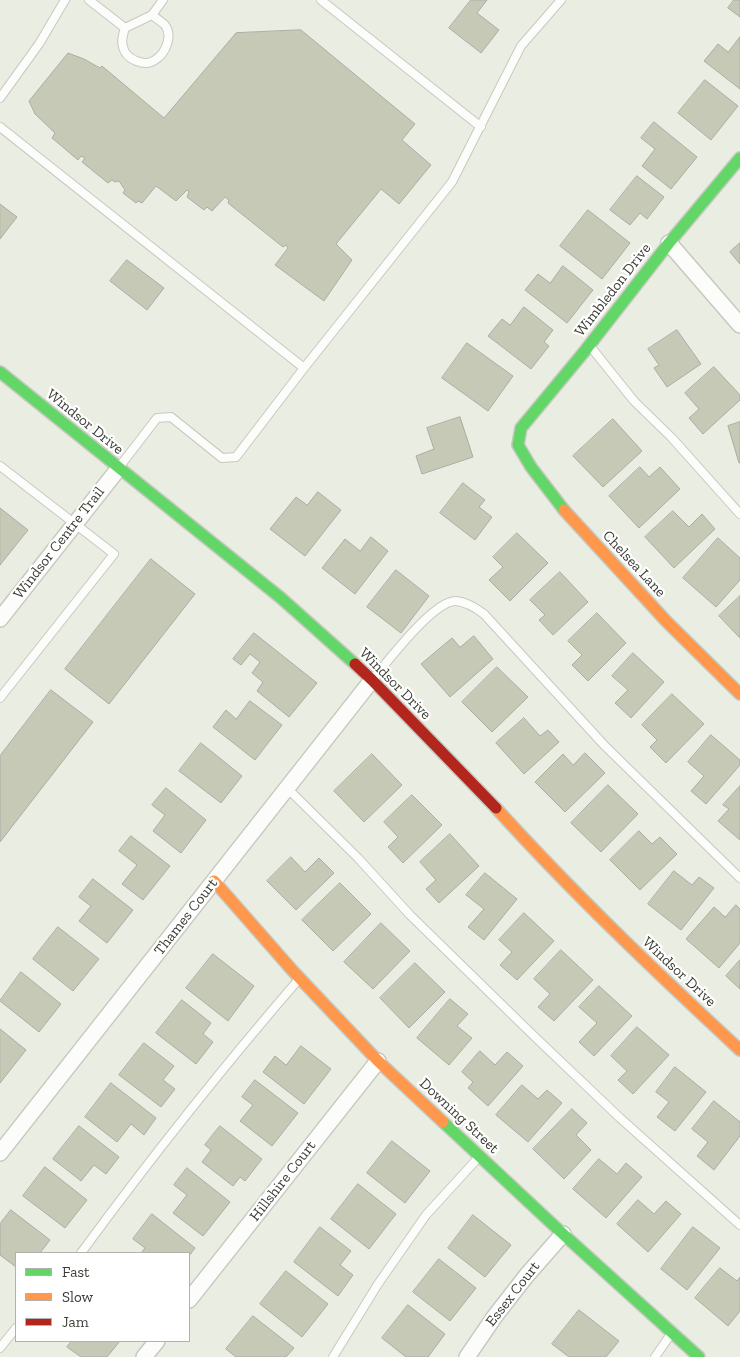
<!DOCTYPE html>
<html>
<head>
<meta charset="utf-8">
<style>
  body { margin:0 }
  #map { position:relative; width:740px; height:1357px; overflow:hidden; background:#eaede2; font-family:"Zilla Slab",serif }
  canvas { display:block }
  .legend { position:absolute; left:15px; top:1252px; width:175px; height:90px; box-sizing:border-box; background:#fff; border:1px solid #b1b1ae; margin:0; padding:6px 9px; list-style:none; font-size:15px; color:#3b3c34 }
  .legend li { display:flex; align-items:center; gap:10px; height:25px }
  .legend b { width:25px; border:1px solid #b1b1ae }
</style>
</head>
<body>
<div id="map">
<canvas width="740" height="1357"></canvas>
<ul class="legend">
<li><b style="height:6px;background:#63d668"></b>Fast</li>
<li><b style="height:6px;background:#ff974d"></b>Slow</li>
<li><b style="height:6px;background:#b3261e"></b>Jam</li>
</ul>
</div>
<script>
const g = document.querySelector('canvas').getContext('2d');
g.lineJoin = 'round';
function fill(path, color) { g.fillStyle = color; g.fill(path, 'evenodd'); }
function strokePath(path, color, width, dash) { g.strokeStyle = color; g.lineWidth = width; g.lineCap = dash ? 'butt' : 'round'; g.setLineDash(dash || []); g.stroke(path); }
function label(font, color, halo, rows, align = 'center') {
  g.font = font + ' "Zilla Slab",serif'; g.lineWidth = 4.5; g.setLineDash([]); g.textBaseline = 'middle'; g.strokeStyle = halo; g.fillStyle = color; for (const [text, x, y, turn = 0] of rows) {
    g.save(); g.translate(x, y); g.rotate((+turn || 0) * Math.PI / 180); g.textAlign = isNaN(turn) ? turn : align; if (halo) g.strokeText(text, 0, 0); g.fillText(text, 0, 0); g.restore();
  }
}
const building = new Path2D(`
  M471,0H487L477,13L499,30L481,53L449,28Z
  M734,0H740V17L728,8Z
  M301,30L415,124L402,140L431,165L399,204L381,189L336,244L352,260L324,301L275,265L288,248L286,245L283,247L228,203L229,200L225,197L212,211L207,207L204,210L187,197L189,192L187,190L176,201L156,186L142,203L138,201L136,203L123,193L125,190L119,181L115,182L112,180L108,183L82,162L85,158L81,156L78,160L52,138L55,133L35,114L29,101L68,53L84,59L100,68L102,66L164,118L236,33Z
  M740,37V89L704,61L718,44L728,52Z
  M705,80L738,106L711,140L678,113Z
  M654,122L697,157L671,189L642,166L655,149L641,138Z
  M637,176L664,197L647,219L640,213L630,225L610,210Z
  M0,204L17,217L0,239Z
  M588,210L630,243L602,279L560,246Z
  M740,243V264L730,252Z
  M127,260L164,288L147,310L110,281Z
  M563,266L593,290L567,323L525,290L538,274L550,283Z
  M524,307L553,330L544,342L549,346L531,369L488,336L502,319L510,325Z
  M677,330L701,364L667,387L654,368L659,365L648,349Z
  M467,343L513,376L488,411L442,378Z
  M714,367L740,395V400L703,434L689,418L699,409L685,393Z
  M460,417L473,457L422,474L416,456L434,449L427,428Z
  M613,419L642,451L603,487L573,456Z
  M740,422V463H739L728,426Z
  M640,467L649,477L660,467L680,489L639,528L609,496Z
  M463,483L485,500L479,507L492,517L475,540L440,513Z
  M318,492L341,510L305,556L270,529L296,497L307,505Z
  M0,508L28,530L0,565Z
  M673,511L689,527L702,514L715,529L674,568L645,537Z
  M517,533L548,563L510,601L489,580L503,567L493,557Z
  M371,537L388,551L355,594L322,568L345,539L360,551Z
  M718,538L740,558V580L716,607L683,578Z
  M151,559L195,594L109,704L65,669Z
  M396,570L429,596L401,633L367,607Z
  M560,572L588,602L553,635L539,620L545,615L530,600Z
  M740,596V638L719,616Z
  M597,613L626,643L588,681L572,665L582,655L568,641Z
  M254,633L317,683L289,717L257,691L263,682L252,673L260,662L250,654L241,665L233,659Z
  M474,636L493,659L450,697L421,664L452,638L460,647Z
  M633,653L664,682L631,718L615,703L628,690L612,676Z
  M497,667L528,697L492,732L462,702Z
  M51,690L93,722L0,842V756Z
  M672,694L704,724L666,763L650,747L657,740L642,725Z
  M250,701L282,725L255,760L213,727L226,710L236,719Z
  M524,718L540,736L548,730L559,742L524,774L496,743Z
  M711,735L740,760V765L706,804L691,791L704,776L688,762Z
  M201,743L242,776L221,803L179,771Z
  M585,753L605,773L565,812L535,782L563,754L573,765Z
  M372,754L402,785L364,822L334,791Z
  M608,785L638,814L601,852L571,823Z
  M740,786V840L718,821L729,809L723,805Z
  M166,788L206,820L181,853L153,831L165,815L152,805Z
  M412,795L442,825L403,863L388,847L398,837L384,822Z
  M639,831L652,844L660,837L677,854L640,890L610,860Z
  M450,834L479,866L439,903L426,889L436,880L420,862Z
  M131,836L170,866L143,900L122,884L137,865L119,851Z
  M291,857L305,872L319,858L334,873L296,910L267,881Z
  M674,871L692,885L699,877L714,888L681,930L648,904Z
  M485,873L517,899L484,940L468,927L484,909L466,895Z
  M93,879L133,910L107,943L79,921L91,906L79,897Z
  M340,883L371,914L333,951L302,920Z
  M736,905L740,909V943L719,968L686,939L714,907L725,917Z
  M524,913L554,941L517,980L500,965L512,952L499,940Z
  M381,923L410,951L373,989L344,962Z
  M58,927L99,959L73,991L33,959Z
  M561,950L593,980L554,1021L538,1007L550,994L534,979Z
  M213,954L254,986L228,1021L186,988Z
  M740,960V989L726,976Z
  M415,963L445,992L409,1028L380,998Z
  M21,972L61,1004L39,1032L0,1001Z
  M599,986L632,1016L594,1056L579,1042L597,1023L579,1007Z
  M450,999L468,1014L457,1026L472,1038L449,1065L417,1038Z
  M182,1000L211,1023L203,1034L213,1042L196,1064L156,1033Z
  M637,1027L669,1055L633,1094L618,1080L627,1071L611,1056Z
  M0,1029L26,1050L0,1083Z
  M144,1043L174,1066L163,1080L175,1089L161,1107L119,1075Z
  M301,1046L331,1069L304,1104L263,1072L275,1056L286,1065Z
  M480,1051L495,1065L507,1052L523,1066L488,1106L468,1088L473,1082L462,1072Z
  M675,1067L706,1092L675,1131L657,1117L669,1102L656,1092Z
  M255,1080L298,1113L272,1146L240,1121L253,1105L242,1097Z
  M111,1083L156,1118L144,1135L131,1124L117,1142L85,1117Z
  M522,1085L538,1099L547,1090L562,1103L528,1142L496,1115Z
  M714,1101L740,1122V1136L714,1170L697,1156L708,1142L692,1129Z
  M572,1109L587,1123L576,1135L591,1150L564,1179L533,1149Z
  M79,1126L119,1157L106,1174L94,1165L81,1181L53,1159Z
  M220,1126L262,1159L245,1181L240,1177L233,1186L202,1162L211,1150L205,1145Z
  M392,1141L430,1171L405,1203L367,1173Z
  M599,1159L617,1174L626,1163L642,1177L606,1218L573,1189Z
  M45,1167L87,1200L65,1228L23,1196Z
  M187,1168L230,1202L203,1236L173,1213L187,1195L174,1185Z
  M358,1184L396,1214L369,1249L331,1219Z
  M638,1200L654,1214L666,1201L681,1214L648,1252L617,1224Z
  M11,1210L50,1240L40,1253H16V1267L0,1255V1224Z
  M152,1214L195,1248L189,1256V1253H141L145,1248L133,1239Z
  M473,1215L511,1245L485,1277L448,1248Z
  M320,1227L351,1251L340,1265L353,1275L338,1296L294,1262Z
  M693,1227L720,1248L687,1290L661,1269Z
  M439,1259L476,1288L450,1321L413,1292Z
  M720,1268L737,1281L740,1277V1311L728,1326L695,1298Z
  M286,1271L328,1304L302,1337L260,1304Z
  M408,1305L445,1334L428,1357H406L382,1338Z
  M579,1310L619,1341L606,1357H569L552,1344Z
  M253,1316L294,1348L286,1357H236L226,1349Z
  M72,1341H120L107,1357H81L67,1347Z`);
fill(building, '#c5c9b5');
strokePath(building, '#abada5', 1);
const lane = new Path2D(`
  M89,0L125,28
  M321,0L481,127
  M152,15C156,18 162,22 165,25C173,36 166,53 155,60C145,67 126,60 123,47C121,41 123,34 125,28Z
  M152,15L163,0
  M0,98L39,44L65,0
  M0,127L304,368
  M590,346L634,401L672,438L740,514
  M0,466L114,554L0,698
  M120,466L157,418L171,417L222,458L236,457L304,368L452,182L521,46L561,0
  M373,679C388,661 434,600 456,601C467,602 476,608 484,614L605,746L740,878
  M287,788L358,858L410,915L535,1037L620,1118L740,1225
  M81,1253C150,1159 223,1067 299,979
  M0,1348L16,1328
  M333,1357L378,1284L426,1215L478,1158
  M655,1357L671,1334`);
const street = new Path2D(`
  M669,243L740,325
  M0,619L119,468
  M0,1153L372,680
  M189,1300L378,1061
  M144,1357L157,1341
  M467,1357L495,1316L527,1275L563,1234`);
const fast = new Path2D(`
  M0,372L281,598L355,664
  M564,510L531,467L518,445L521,428L584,352L669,243L740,158
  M443,1122L563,1234L699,1357`);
const slow = new Path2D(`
  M564,510L667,622L740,694
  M496,808C573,893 656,972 740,1050
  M214,881L292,970L378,1061L443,1122`);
const jam = new Path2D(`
  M355,664L372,680L496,808`);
strokePath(lane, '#c6c9c0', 10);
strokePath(street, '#c6c9c0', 18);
strokePath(fast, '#c6c9c0', 14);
strokePath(slow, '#c6c9c0', 14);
strokePath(jam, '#c6c9c0', 14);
strokePath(lane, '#fcfcfb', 8);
strokePath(street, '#fcfcfb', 15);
strokePath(fast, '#63d668', 11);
strokePath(slow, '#ff974d', 11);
strokePath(jam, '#b3261e', 11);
label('15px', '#3b3c34', '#fff', [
  ["Wimbledon Drive",613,290,-52],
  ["Windsor Drive",85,422,39],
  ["Windsor Centre Trail",59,543,-52],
  ["Chelsea Lane",634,564,47],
  ["Windsor Drive",395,684,45],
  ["Thames Court",186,917,-52],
  ["Windsor Drive",679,972,43],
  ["Downing Street",459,1116,43],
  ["Hillshire Court",283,1181,-52],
  ["Essex Court",513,1294,-52]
]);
</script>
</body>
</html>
